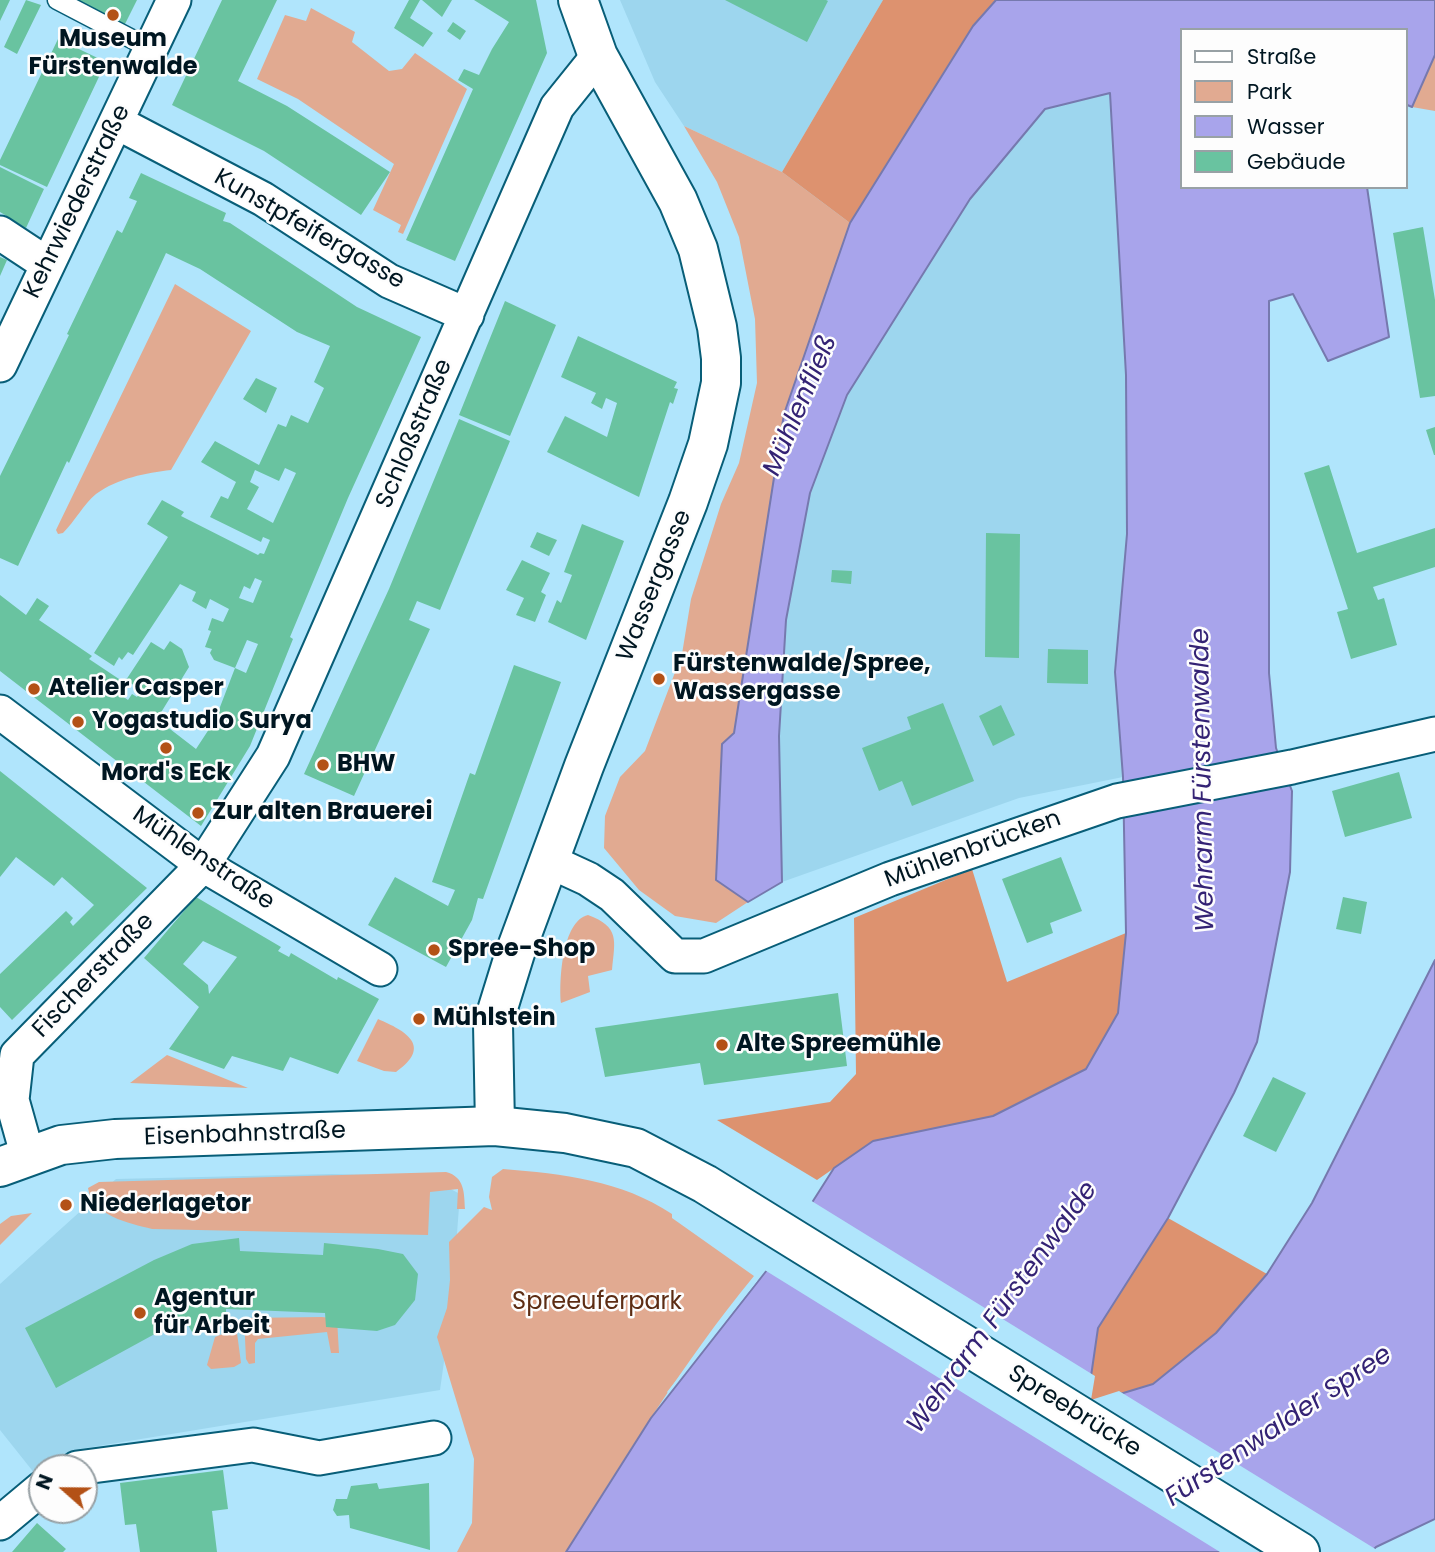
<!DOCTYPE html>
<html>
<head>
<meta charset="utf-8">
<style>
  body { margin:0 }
  #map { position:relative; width:1435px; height:1552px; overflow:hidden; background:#b0e5fc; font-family:Poppins,sans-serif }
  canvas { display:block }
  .legend { position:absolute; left:1180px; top:28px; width:228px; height:161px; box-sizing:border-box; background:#fdfdfd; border:2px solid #98a1a5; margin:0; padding:9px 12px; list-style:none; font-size:21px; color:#001621 }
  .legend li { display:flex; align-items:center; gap:14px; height:35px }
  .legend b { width:35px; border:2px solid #98a1a5 }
  .north { position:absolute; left:28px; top:1454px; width:70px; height:70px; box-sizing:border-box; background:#fdfdfd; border:2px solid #98a1a5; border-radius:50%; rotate:291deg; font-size:19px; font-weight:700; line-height:28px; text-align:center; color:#001621 }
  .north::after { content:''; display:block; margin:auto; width:24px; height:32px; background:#b35116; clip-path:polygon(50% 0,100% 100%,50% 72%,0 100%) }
</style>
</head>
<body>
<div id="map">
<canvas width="1435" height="1552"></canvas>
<ul class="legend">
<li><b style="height:9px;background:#fff"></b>Straße</li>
<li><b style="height:19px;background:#e1aa91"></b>Park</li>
<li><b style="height:19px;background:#a8a4eb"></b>Wasser</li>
<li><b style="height:19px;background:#69c3a0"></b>Gebäude</li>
</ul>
<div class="north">N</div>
</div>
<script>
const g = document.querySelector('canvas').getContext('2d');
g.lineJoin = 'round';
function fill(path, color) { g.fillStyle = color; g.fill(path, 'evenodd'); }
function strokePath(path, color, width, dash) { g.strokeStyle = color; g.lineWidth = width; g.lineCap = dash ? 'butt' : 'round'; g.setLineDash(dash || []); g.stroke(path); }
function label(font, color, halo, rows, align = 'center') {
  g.font = font + ' Poppins,sans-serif'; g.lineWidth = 5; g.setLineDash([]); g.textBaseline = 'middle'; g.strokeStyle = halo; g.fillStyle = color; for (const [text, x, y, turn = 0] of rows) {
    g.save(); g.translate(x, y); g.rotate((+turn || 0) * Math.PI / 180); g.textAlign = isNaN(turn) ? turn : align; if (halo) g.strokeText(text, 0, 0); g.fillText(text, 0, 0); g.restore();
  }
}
fill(new Path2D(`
  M620,0H883L782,172L684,126L655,82Z
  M1110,93L1126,375L1127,534L1115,672L1123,777L1019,798L782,882L779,736L786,620L810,493L847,395L970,199L1045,109Z
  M332,1174L426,1176L460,1194L451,1312L440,1390L80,1449L46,1468H42L35,1474L0,1430V1284L116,1179Z`), '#9dd6ee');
fill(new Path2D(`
  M311,8L355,32L352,42L389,71L402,69L415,53L467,89L403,234L398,232L401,225L373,210L394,164L298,99L257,79L285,15L306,21Z
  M1435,55V111L1412,107Z
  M684,126L782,172L850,223L784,414L734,734L722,745L716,880L748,902L716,923L675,916L639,890L604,848L605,816L620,777L645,751L682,654L691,599L721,504L739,463L757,383L755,319L739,237L717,182Z
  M175,284L251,331L171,470C146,473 118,478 96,494C83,505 75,521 63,533L58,534L56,530Z
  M588,915C620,927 615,940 612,970L588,976L590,992L561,1003C559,981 562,921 588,915Z
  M378,1019C406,1031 433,1046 396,1072L384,1071L357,1061Z
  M167,1055L248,1088L130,1083Z
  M503,1169C563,1174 621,1180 672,1214V1218L754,1276C683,1362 625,1458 566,1552H457L472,1523L474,1459L437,1337L447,1308L450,1280L449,1242L484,1207L492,1210L489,1197L492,1177Z
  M446,1172C465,1177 464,1193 465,1209H457L458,1189L430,1192L428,1235L152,1229C129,1223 92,1216 88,1188L99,1182Z
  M32,1213L0,1245V1224L11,1216Z
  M322,1317L337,1319L339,1353H331L327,1332L258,1339L255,1343V1363L249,1364L246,1359L244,1318Z
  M230,1331L237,1333L241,1363L234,1367L211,1369L207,1365L215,1337Z`), '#e1aa91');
fill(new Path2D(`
  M883,0H996L973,26L850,223L782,172Z
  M972,869L1007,982L1126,933L1118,1013L1086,1069L993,1116L873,1141L817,1180L717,1120L830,1102L856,1074L854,918Z
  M1168,1218L1267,1274L1216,1333L1153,1384L1087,1405L1098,1328Z`), '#dd926f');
const water = new Path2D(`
  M996,0H1435V55L1412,107L1405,104V30H1181V187H1367L1389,337L1328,361L1293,294L1269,301V673L1276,748L1292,791L1290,872L1257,1042L1234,1093L1168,1218L1098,1328L1087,1404L1153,1384L1216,1333L1267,1274L1312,1203L1435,960V1519L1376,1547L1371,1552H566L651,1418L778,1256L834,1168L873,1141L993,1116L1086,1069L1118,1013L1126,933L1123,777L1115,672L1127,534L1126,375L1110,93L1045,109L970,199L847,395L810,493L786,620L779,736L782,882L748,902L716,880L722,744L734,733L784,414L850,223L973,26Z`);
fill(water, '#a8a4eb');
strokePath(water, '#7679ae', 2);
fill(new Path2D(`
  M810,1200L1095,1376L1091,1400L1119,1391L1377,1550L1376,1552H1220L763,1269Z
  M756,1279L757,1281L668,1393L667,1392Z`), '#b0e5fc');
fill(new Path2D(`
  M0,0H10L0,21Z
  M26,0L41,5L17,54L4,47Z
  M69,0H137L123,28Z
  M222,0H277L238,81L287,106L390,172L361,215L264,151L172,105Z
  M409,0H420L410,18L433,33L423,47L394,28Z
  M422,0H452L442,17Z
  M474,0H536L547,53L455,261L406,240L473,89L458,80L464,69L479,75L492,49L509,22Z
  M725,0H826L828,1L807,42Z
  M453,22L466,31L460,40L447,31Z
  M58,39L106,62L47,187L0,165V160Z
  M0,167L44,189L26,228L0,212Z
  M141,173L226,213L223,221L230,223L357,307L421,337L348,498L290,637L293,639L250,746L201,826L0,671V595L26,615L37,598L49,606L39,620L92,656L89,659L125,683L118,693L128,700L132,694L137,697L141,690L126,680L151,642L164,650L170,641L182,649L189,667L157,719L196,749L215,720L235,668L214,660L210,653L212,649L205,647L211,631L208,630L212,618L223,622L229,609L210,599L206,609L192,601L196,592L180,584L133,655L128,652L122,660L119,657L114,666L94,653L168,537L147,524L162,500L184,512L181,516L258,555L260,553L264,554L270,540L263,537L261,542L210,517L221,496L228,499L236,482L201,462L215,441L259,465L278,424L286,427L291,415L308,423L324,388L314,382L330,346L297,332L200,269L166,253L69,463L67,461L18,566L0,558V476L56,362L69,335L67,334L117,230L122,233L137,201L129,198ZM285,468L296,473L273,523L247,509L259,487L250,482L255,470L279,481ZM255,578L262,581L253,603L239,598L244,586L250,589ZM247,640L258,644L246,673L235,668Z
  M1423,227L1435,300V396L1420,398L1393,233Z
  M0,257L7,260L0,276Z
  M505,301L556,325L510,436L459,415Z
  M578,336L677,382L674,388L678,389L673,404L670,402L639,497L547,452L565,416L607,437L617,403L606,398L602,409L591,403L596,393L561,377Z
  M256,378L277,388L266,413L243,399Z
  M459,419L510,441L440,610L417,601L409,620L430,629L354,796L304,774L389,589Z
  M1435,427V455H1434L1426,430Z
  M1329,465L1357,553L1435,528V567L1373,587L1378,600L1384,598L1397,645L1351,659L1337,612L1348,609L1304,473Z
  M582,524L624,541L586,640L548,622L557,600L561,603L572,575L564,572Z
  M537,532L557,540L549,556L530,547Z
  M986,533L1020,534L1019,658L985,657Z
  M522,560L550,573L541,592L546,595L535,622L516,615L524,598L506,590Z
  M832,570L852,571L851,584L831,582Z
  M1048,649L1088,650V684L1047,683Z
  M514,665L561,682L483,899L478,898L472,920L446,967L368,925L395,877L448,906L455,890L432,882L470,773L475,775Z
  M943,703L974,781L912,806L902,781L879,791L862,748L911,729L907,717Z
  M1001,705L1015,735L993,746L979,716Z
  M0,771L147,888L12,1020L0,1007V974L66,911L73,918L70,922L73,926L94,905L62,877L54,886L16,857L0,877Z
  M1399,772L1412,818L1345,837L1332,791Z
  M1061,857L1082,911L1050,923L1053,933L1027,943L1002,879Z
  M196,897L281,947L278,951L289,957L291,953L337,980L338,977L379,999L338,1074L290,1057L283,1071L232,1056L224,1069L169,1049L199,1007L144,958ZM203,941L237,957L209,994L208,985L183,964Z
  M1343,897L1367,902L1361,934L1336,929Z
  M838,993L847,1066L704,1085L700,1063L605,1077L595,1028Z
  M1273,1077L1306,1093L1276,1152L1243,1136Z
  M239,1238L240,1251L323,1255L324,1243L378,1249L403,1254L418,1274L415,1300L395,1325L377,1331L326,1327L325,1313L226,1309V1321L192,1332L184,1318L56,1388L25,1328L154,1260L192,1244Z
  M223,1470L228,1509L212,1511L217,1552H140L136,1524L125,1525L120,1483Z
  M377,1483L379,1489L429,1483L430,1550L350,1528L349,1515L337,1516L333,1510L336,1499H347L351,1486Z
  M37,1523L66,1549L63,1552H12Z`), '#69c3a0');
const service = new Path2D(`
  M57,0L151,49`);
const minor = new Path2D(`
  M116,122L263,199L389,281L467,315
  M0,233L47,264
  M0,365L174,0
  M0,712L203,865L380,969
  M549,861L588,879L612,895L675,956H704L890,879L1117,801L1292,767L1435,734
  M28,1157L12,1100L17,1055L203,865L273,756L557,107L598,56
  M77,1468L253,1445L319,1458L434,1438
  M0,1523L42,1488`);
const tertiary = new Path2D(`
  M495,1126L493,1024L515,953L584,766L688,502L708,444L721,383V358L717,327L698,249L678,201L598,56L578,0`);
const secondary = new Path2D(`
  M0,1167L61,1145L115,1139L495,1126L565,1133L636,1148L705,1184L1300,1552`);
strokePath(service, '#085e78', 21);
strokePath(minor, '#085e78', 37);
strokePath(tertiary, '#085e78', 42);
strokePath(secondary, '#085e78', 42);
strokePath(service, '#fff', 18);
strokePath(minor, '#fff', 33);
strokePath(tertiary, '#fff', 38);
strokePath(secondary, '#fff', 38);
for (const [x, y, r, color] of [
  [113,15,7,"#b35116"],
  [659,679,7,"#b35116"],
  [34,689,7,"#b35116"],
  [78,722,7,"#b35116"],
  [166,748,7,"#b35116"],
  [323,765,7,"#b35116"],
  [198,813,7,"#b35116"],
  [434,950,7,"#b35116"],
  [419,1019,7,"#b35116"],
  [722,1045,7,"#b35116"],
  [66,1205,7,"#b35116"],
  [140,1313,7,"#b35116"]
]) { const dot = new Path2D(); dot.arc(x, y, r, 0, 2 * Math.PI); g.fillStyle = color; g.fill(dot); strokePath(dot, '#fdfdfd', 2.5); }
label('bold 24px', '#001621', '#fdfdfd', [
  ["Museum",113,40,"center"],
  ["Fürstenwalde",113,68,"center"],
  ["Fürstenwalde/Spree,",673,665],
  ["Wassergasse",673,693],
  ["Atelier Casper",48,689],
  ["Yogastudio Surya",92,722],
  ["BHW",337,765],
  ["Mord's Eck",166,774,"center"],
  ["Zur alten Brauerei",212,813],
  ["Spree-Shop",448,950],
  ["Mühlstein",433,1019],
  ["Alte Spreemühle",736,1045],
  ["Niederlagetor",80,1205],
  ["Agentur",154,1299],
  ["für Arbeit",154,1327]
], 'left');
label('24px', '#001621', '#fdfdfd', [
  ["Kehrwiederstraße",78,202,-64],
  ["Kunstpfeifergasse",309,230,30],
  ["Schloßstraße",415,434,-67],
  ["Wassergasse",655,586,-68],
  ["Mühlenbrücken",973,850,-20],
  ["Mühlenstraße",203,859,34],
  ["Fischerstraße",94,976,-46],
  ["Eisenbahnstraße",245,1135,-2],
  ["Spreebrücke",1074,1412,32]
]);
label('24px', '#5c2c13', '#fdfdfd', [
  ["Spreeuferpark",597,1303]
]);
label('italic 26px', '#332274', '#fdfdfd', [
  ["Mühlenfließ",801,406,-67],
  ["Wehrarm Fürstenwalde",1204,780,-91],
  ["Wehrarm Fürstenwalde",1003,1308,-54],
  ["Fürstenwalder Spree",1279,1427,-34]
]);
</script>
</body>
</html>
